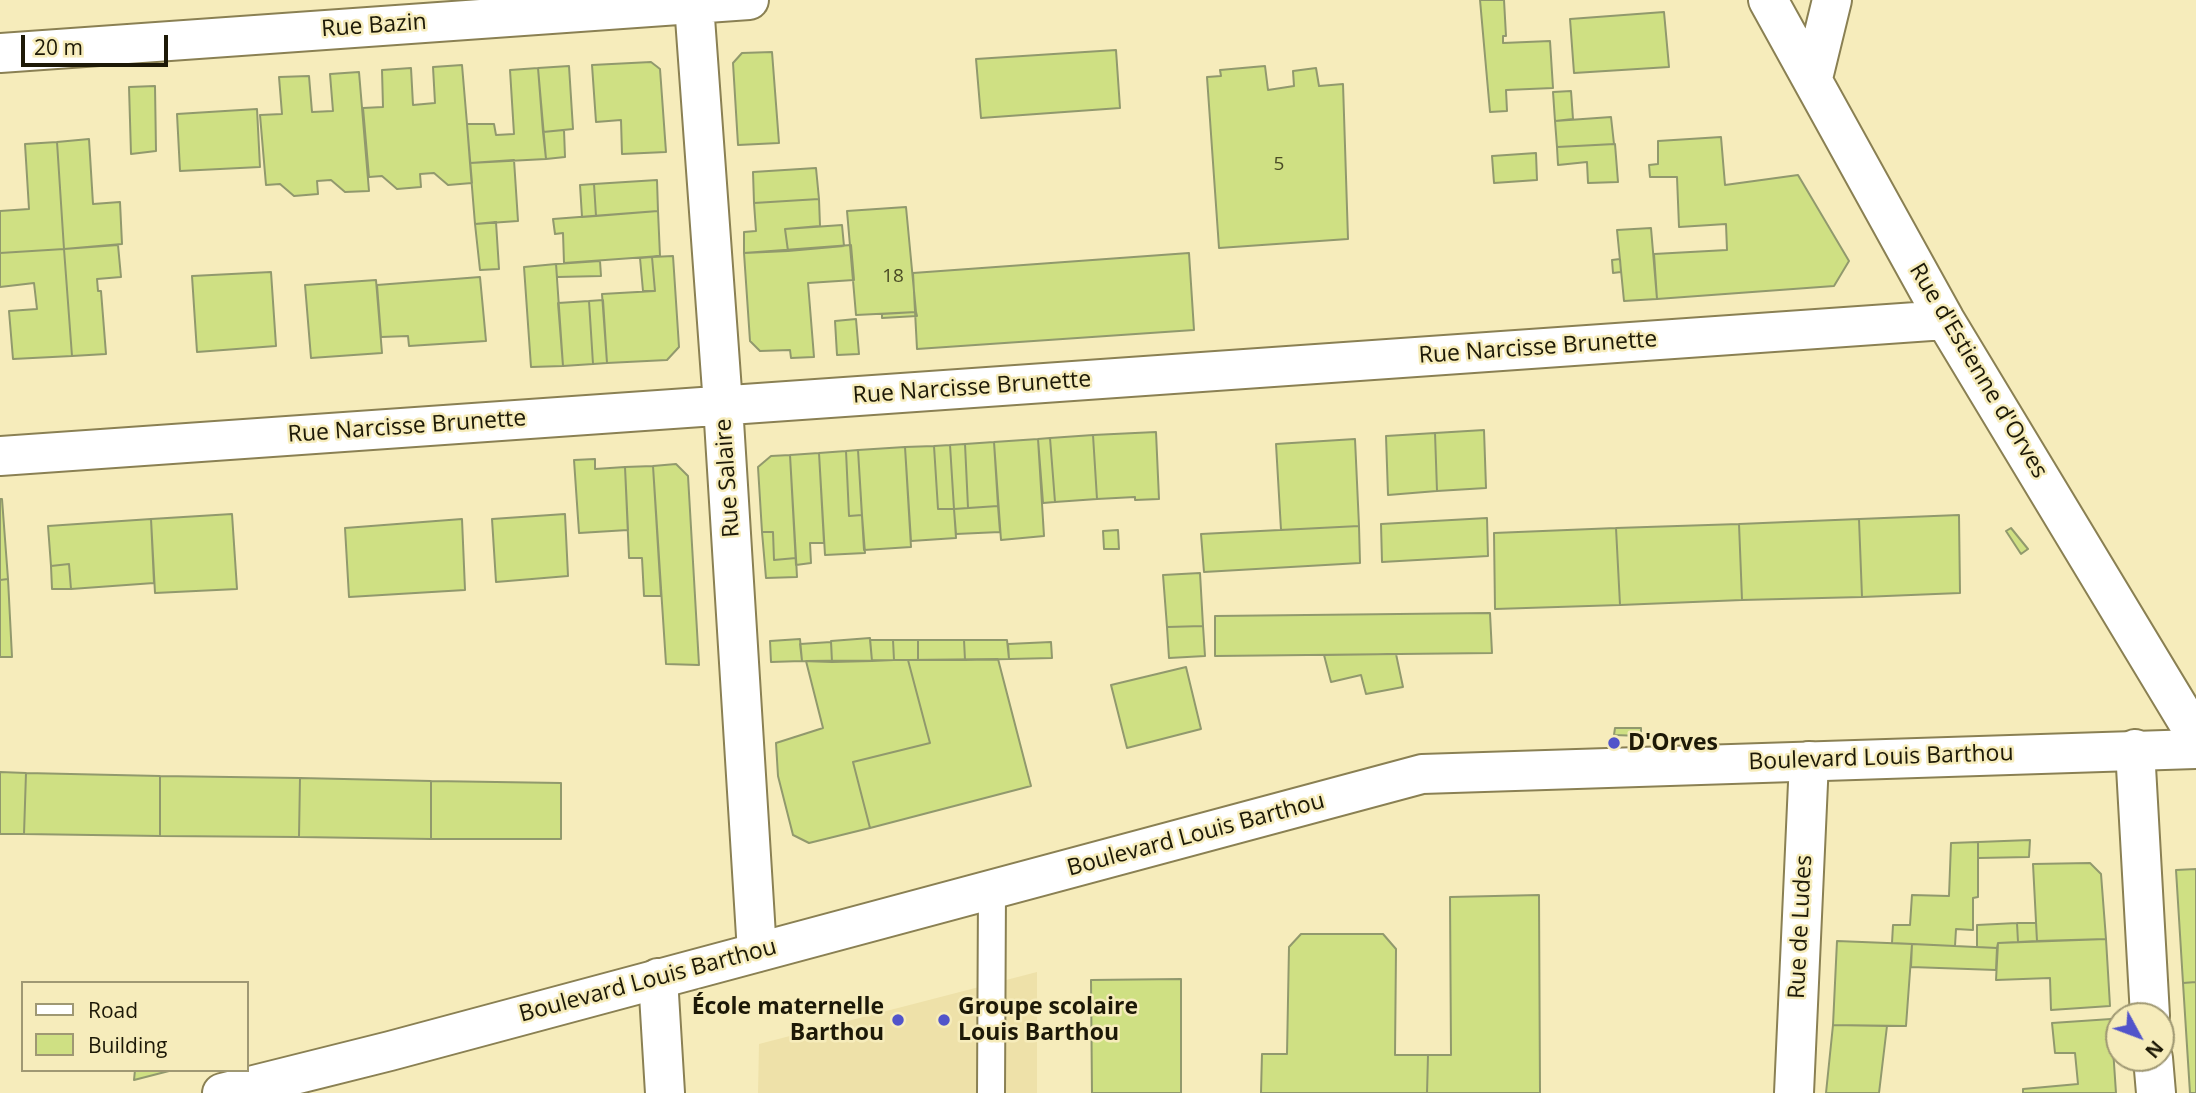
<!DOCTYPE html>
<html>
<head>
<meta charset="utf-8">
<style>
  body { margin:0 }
  #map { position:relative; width:2196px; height:1093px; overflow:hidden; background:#f6ecbb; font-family:"Open Sans",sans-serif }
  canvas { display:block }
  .legend { position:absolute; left:21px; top:981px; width:228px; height:91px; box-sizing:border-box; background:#f6ecbb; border:2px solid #9f9873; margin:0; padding:9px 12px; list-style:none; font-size:21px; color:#1d1907 }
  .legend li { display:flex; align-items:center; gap:14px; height:35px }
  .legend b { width:35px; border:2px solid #9f9873 }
  .north { position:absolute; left:2105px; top:1002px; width:70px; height:70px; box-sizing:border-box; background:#f6ecbb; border:2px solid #9f9873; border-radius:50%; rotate:131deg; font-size:19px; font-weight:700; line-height:28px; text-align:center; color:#1d1907 }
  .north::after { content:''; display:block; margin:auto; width:24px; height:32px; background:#5154ca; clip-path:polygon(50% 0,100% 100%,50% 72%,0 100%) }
  .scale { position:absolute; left:21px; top:35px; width:147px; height:32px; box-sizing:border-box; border:4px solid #1d1907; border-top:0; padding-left:9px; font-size:21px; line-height:24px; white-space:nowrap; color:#1d1907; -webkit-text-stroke:5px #f6ecbb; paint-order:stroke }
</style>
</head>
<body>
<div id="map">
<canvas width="2196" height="1093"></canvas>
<ul class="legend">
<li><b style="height:9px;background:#fff"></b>Road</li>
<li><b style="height:19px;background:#cfe083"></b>Building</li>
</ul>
<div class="north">N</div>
<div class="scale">20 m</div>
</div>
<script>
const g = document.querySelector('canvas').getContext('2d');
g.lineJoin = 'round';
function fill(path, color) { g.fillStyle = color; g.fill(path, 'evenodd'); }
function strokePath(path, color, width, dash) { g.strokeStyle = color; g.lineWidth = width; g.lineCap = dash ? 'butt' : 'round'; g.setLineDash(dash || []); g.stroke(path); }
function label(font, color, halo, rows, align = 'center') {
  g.font = font + ' "Open Sans",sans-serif'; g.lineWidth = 5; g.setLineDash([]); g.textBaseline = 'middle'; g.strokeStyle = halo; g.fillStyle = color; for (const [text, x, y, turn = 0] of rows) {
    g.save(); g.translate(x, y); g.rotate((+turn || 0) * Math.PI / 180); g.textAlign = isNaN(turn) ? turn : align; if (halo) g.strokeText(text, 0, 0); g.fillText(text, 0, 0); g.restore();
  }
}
fill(new Path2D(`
  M1037,972V1093H758L759,1044Z`), '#eee1a9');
const building = new Path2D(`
  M1480,0H1504L1506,36H1503V43L1550,41L1553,88L1506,90L1507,111L1490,112Z
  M1664,12L1669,67L1574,73L1570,19Z
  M1116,50L1120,108L981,118L976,59Z
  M772,52L779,143L738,145L733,63L742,53Z
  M651,62L660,69L666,152L622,154L621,120L596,122L592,65Z
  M462,65L472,183L448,185L434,173L420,174L421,187L397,189L382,176L369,177L363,108L383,107L382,70L411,68L413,105L435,103L433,67Z
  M569,66L573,129L543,132L538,68Z
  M1265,66L1268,90L1294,86L1293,71L1316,68L1319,86L1343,84L1348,239L1219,248L1207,77L1221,76L1220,70Z
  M538,68L546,159L470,163L467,124H494L496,135L514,134L510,70Z
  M359,72L369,191L345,192L331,180L317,181L318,194L294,196L280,184L266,185L260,115L282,114L279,77L309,76L312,112L333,111L330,74Z
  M155,86L156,151L131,154L129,87Z
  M1571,91L1573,119L1555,121L1553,92Z
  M257,109L260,167L180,171L177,114Z
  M1611,117L1614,144L1557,147L1555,121Z
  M564,130L565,157L546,159L543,132Z
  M1721,137L1725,185L1798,175L1849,261L1834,286L1657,299L1654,254L1727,250L1726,224L1679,227L1677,177H1650L1649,165L1658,164V141Z
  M89,139L93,204L120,202L122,244L64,249L57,142Z
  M57,142L64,249L0,253V211L29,209L25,144Z
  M1615,144L1618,182L1588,183L1587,162L1558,165L1557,147Z
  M1536,153L1537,180L1494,183L1492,156Z
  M514,160L518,221L475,224L470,163Z
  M816,168L819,199L754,203L753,172Z
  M657,180L658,211L596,216L594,184Z
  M594,184L596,216L582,217L580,185Z
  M819,199L820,226L785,229L788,251L744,253V232L756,231L754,203Z
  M906,207L916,312L856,315L847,211Z
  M658,211L660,256L564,263L563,233L555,234L553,219Z
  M496,222L499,269L480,270L475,224Z
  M842,225L844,246L788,251L785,229Z
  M1651,228L1657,299L1624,301L1617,230Z
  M118,245L121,277L97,279L98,291H101L106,354L72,356L64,249Z
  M851,245L854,280L808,283L814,357L791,358L790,350L760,351L750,341L744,253Z
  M64,249L72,356L13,359L9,311L37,309L34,283L0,287V253Z
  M1189,253L1194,330L917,349L913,273Z
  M673,256L679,347L667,360L607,363L602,294L655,291L652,257Z
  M652,257L655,291H643L640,258Z
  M1620,259L1621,272L1613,273L1612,260Z
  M600,261L601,276L557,277L556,264Z
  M556,264L563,366L531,367L524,267Z
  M271,272L276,346L197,352L192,276Z
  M480,277L486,341L409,346L408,336L381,337L377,285Z
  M376,280L382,353L311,358L305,285Z
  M603,300L607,363L593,364L589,301Z
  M589,301L593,364L563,366L558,303Z
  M916,312L917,316L882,318V314Z
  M856,319L859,354L837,355L835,321Z
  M1484,430L1486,488L1437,491L1435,433Z
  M1156,432L1159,499L1135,500V497L1097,499L1093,435Z
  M1435,433L1437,491L1388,495L1386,436Z
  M1093,435L1097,499L1055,502L1050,438Z
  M1050,438L1055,502L1043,503L1038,439Z
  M1038,439L1044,536L1001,540L994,442Z
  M1355,439L1359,526L1281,530L1276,444Z
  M994,442L998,506L968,508L965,444Z
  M965,444L968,508L954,509L950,445Z
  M950,445L954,509H938L934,446Z
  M934,446L938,509H954L956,538L911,541L905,447Z
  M905,447L911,547L864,550L858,450Z
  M858,450L862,515L849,516L846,451Z
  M846,451L849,516L862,515L865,553L825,555L819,453Z
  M819,453L824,543H810L811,563L796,565L790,455Z
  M790,455L796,558L774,560L773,532H762L758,467L771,456Z
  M595,459V469L625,467L628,530L579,533L574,460Z
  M676,464L688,476L699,665L666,664L653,466Z
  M653,466L661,596H644L642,558H629L625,467Z
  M0,499H2L8,579L0,580Z
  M998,506L1000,532L956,534L954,509Z
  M232,514L237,589L155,593L151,519Z
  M565,514L568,576L496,582L492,519Z
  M1959,515L1960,593L1862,597L1859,519Z
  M1487,518L1488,556L1382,562L1381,524Z
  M151,519L154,583L71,589L69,564L51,566L48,526Z
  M462,519L465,590L349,597L345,528Z
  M1859,519L1862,597L1742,600L1739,524Z
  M1739,524L1742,600L1620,605L1616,528Z
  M1359,526L1360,563L1204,572L1201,534Z
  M1616,528L1620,605L1495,609L1494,533Z
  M2011,528L2028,549L2021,554L2006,531Z
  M1118,530L1119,549H1104L1103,531Z
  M762,532H773L774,560L796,558L797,577L766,578Z
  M69,564L71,589H52L51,566Z
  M1200,573L1203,626L1167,627L1163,575Z
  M8,579L12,657H0V580Z
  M1490,613L1492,653L1215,656V616Z
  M1203,626L1205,656L1169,658L1167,627Z
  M870,638L872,661L832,662L831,641Z
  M800,639L802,661L771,662L770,641Z
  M870,640H893L894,660L872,661Z
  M893,640H918V660H894Z
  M918,640H964L965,660H918Z
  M964,640H1007L1009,659L965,660Z
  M831,642L832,662L802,661L800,644Z
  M1051,642L1052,658L1009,659L1008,644Z
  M1396,654L1403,687L1366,694L1361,675L1331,682L1324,655Z
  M998,659L1031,786L870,828L853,762L930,743L908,660Z
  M894,660H908L930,743L853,762L870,828L809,843L793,835L778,776L776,743L823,728L806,661Z
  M1186,667L1201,729L1127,748L1111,685Z
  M1615,728H1641V736L1614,735Z
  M0,772L26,773L24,834H0Z
  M26,773L160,776V836L24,834Z
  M160,776L300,778L299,837L160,836Z
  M300,778L431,781V839L299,837Z
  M431,781L561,783V839H431Z
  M2030,840L2029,857L1978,858V842Z
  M1978,842V897L1973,898V930L1956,929L1955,946L1892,943L1893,925H1910L1912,895L1949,896L1951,843Z
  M2090,863L2101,874L2106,939L2037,941L2033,864Z
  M2196,869V982L2183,983L2176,870Z
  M1539,895L1540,1093H1427L1428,1055H1451L1450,897Z
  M2017,923L2018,942L1998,943L1997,948L1977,947V925Z
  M2017,923H2036L2037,941L2018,942Z
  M1301,934H1383L1396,949L1395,1055H1428L1427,1093H1261L1262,1054H1287L1289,947Z
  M2106,939L2110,1006L2051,1010L2050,978L1996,980L1998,943Z
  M1837,941L1912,944L1906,1026L1833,1025Z
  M1912,944L1997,948L1996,970L1911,967Z
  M1181,979V1093H1092L1091,980Z
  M2196,982V1093H2190L2183,983Z
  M2111,1019L2116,1093H2023V1089L2078,1084L2075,1053H2055L2052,1023Z
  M1833,1025L1887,1026L1879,1093H1826Z
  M135,1070H169V1071L134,1080Z`);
fill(building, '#cfe083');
strokePath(building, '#91996d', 2);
const lane = new Path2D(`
  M991,1093L992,890`);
const street = new Path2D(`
  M1768,0L1945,320L2196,736
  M694,4L723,405L757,952
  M0,53L749,0
  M1813,78L1832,0
  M0,456L1945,320
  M2135,749L2150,1016
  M658,978L665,1093
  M2153,1058L2156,1093
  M1794,1093L1809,761`);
const secondary = new Path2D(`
  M222,1093L390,1051L1422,774L2196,749`);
strokePath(lane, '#8a8053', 30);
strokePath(street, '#8a8053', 42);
strokePath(secondary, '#8a8053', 42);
strokePath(lane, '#fff', 26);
strokePath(street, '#fff', 38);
strokePath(secondary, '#fff', 38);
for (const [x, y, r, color] of [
  [1614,743,7,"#5154ca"],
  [898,1020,7,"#5154ca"],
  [944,1020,7,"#5154ca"]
]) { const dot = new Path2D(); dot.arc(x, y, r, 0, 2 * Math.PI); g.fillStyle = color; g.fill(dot); strokePath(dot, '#f6ecbb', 2.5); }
label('19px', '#4a4b26', null, [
  ["5",1279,165],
  ["18",893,277]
]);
label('23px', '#1d1907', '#f6ecbb', [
  ["Rue Bazin",374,26,-4],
  ["Rue Narcisse Brunette",1538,348,-4],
  ["Rue d'Estienne d'Orves",1978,371,59],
  ["Rue Narcisse Brunette",972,388,-4],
  ["Rue Narcisse Brunette",407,427,-4],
  ["Rue Salaire",728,478,-94],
  ["Boulevard Louis Barthou",1881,758,-2],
  ["Boulevard Louis Barthou",1196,835,-15],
  ["Rue de Ludes",1801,927,-87],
  ["Boulevard Louis Barthou",648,981,-15]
]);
label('bold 23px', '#1d1907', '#f6ecbb', [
  ["D'Orves",1628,743],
  ["École maternelle",884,1007,"right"],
  ["Barthou",884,1033,"right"],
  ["Groupe scolaire",958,1007],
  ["Louis Barthou",958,1033]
], 'left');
</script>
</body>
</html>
